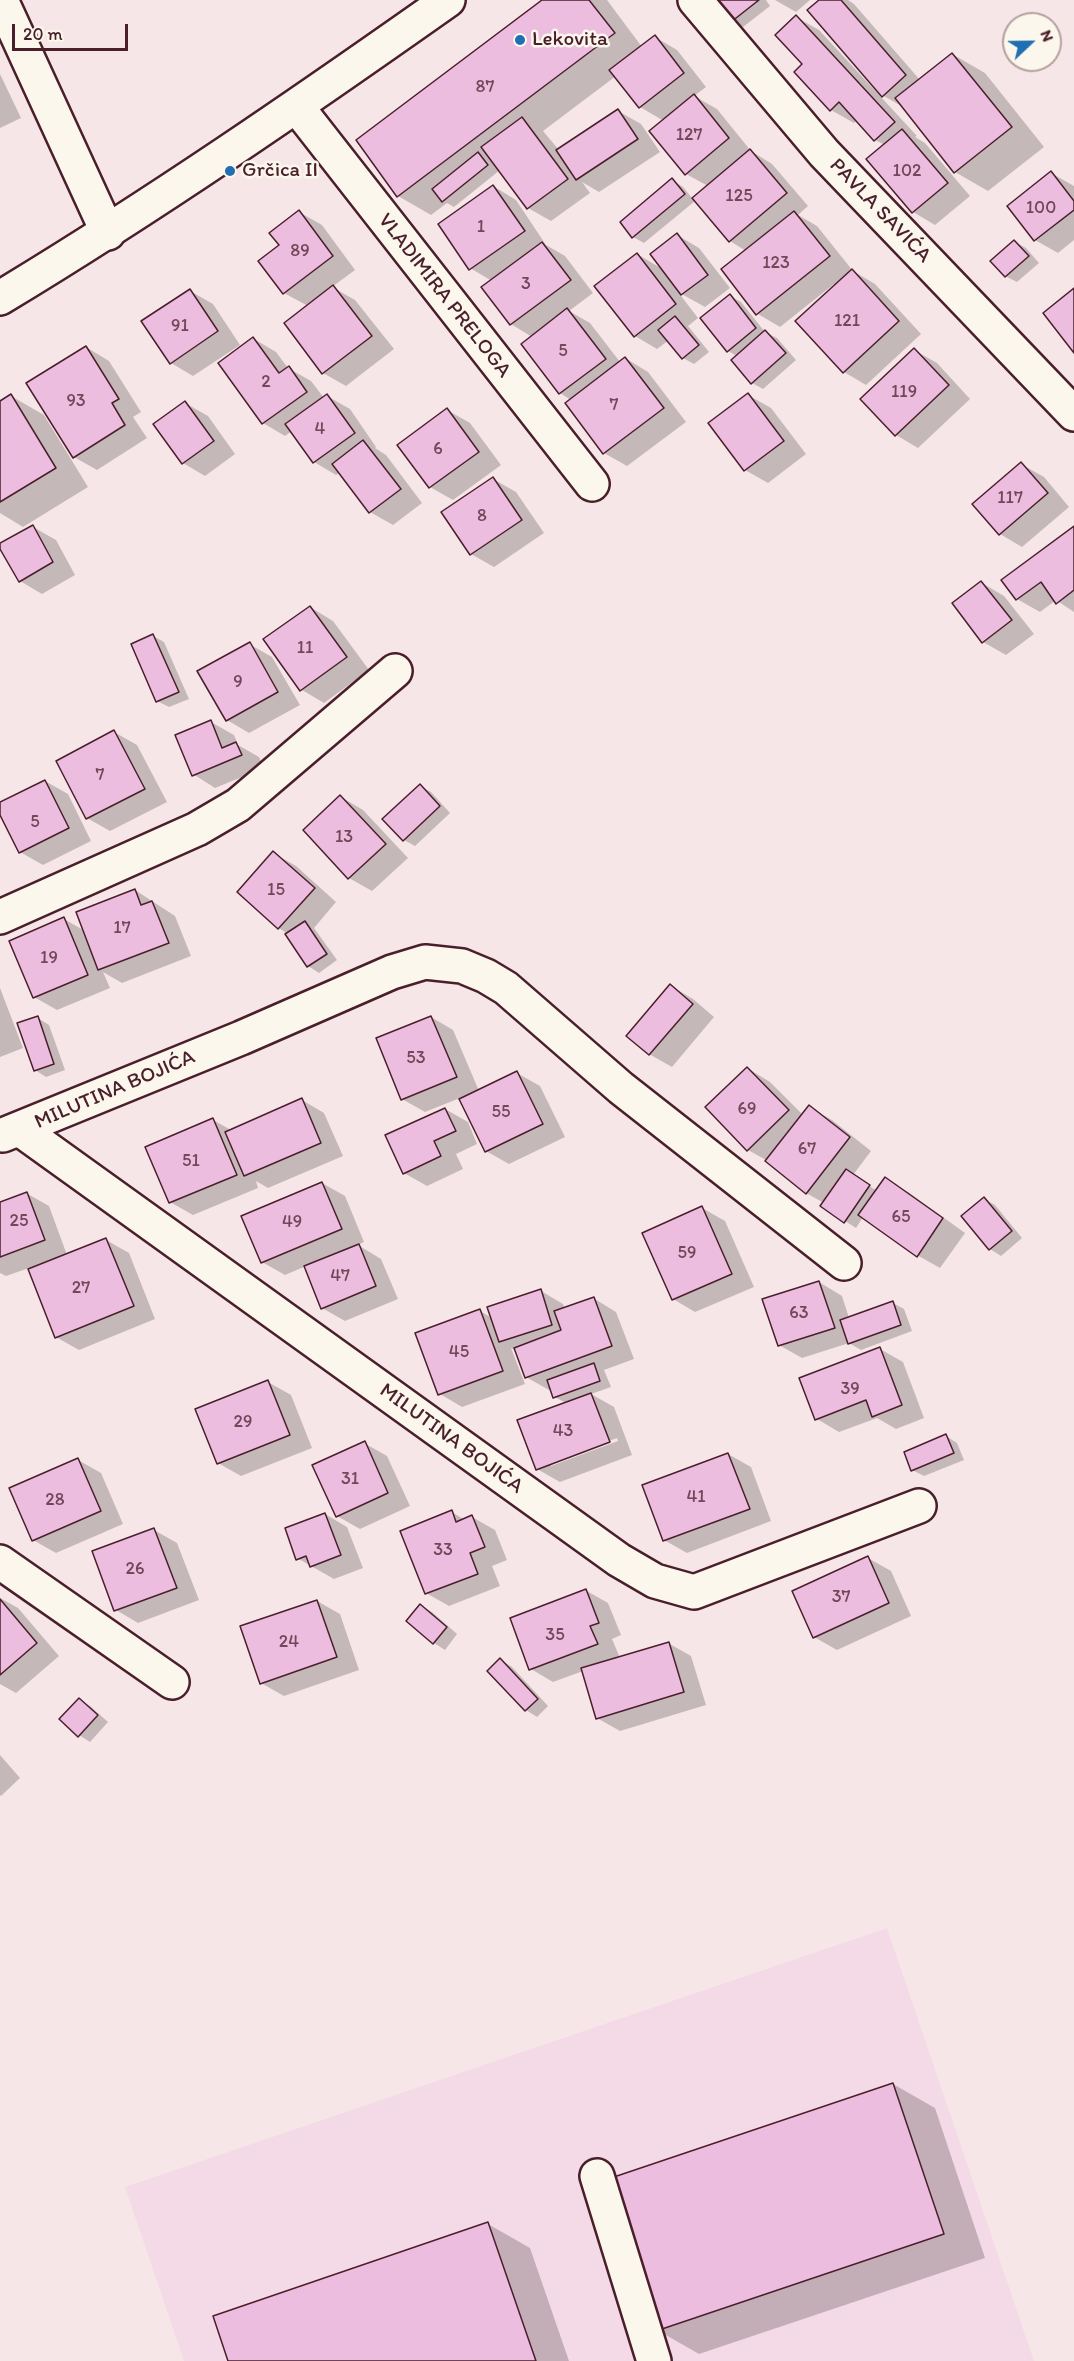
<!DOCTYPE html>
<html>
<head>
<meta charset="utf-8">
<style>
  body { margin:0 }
  #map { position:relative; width:1074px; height:2361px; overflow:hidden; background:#f7e6e8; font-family:Itim,sans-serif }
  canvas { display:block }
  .north { position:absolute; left:1002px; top:12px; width:60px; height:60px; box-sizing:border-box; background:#fbf7ec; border:2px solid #b4a19f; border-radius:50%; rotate:68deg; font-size:16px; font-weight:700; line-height:24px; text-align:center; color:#4a1f2b }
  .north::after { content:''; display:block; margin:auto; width:21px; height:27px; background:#1f6fb2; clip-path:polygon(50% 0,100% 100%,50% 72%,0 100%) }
  .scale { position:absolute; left:12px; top:24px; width:116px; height:27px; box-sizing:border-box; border:3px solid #4a1f2b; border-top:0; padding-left:8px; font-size:18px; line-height:21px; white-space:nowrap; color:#4a1f2b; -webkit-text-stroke:4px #fbf7ec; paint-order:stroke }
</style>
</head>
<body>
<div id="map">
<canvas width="1074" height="2361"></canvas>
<div class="north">N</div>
<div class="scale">20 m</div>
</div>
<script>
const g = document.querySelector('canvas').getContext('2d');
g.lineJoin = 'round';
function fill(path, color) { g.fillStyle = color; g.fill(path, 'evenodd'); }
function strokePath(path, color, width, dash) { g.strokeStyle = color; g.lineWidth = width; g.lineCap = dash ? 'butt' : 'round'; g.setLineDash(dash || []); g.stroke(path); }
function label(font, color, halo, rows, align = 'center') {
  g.font = font + ' Itim,sans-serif'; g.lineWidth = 5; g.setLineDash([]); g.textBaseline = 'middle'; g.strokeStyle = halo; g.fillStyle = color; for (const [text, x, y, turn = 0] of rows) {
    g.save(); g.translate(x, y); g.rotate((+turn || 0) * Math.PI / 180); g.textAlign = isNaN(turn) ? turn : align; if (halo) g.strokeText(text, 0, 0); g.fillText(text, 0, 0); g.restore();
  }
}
fill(new Path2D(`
  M887,1928L1034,2361H184L125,2187Z`), '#f4dae6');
fill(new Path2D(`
  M545,0H607L642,47L655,37L677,50L706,87L694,96L717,109L751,151L772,164L808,206L798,215L817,226L853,271L875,284L921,334L866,385L844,372L834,284L780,327L758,314L746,251L730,241L695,201L644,243L633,237L672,180L683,187L693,199L708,186L686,174L664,121L640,107L616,76L543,131L559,150L618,111L641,124L660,152L599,192L582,182L590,193L551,221L528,208L500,170L454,207L447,203L431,215L398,196Z
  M716,0H766L770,6L743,27L732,20Z
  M775,0H810L796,12Z
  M821,0H848L854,4L920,80L952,54L985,73L1044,147L988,191L955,172L905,108L882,95Z
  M796,17L819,30L917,136L915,137L925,143L970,196L935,225L913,212L885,145L875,140L857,120L854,123L831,110L796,72L804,64Z
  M0,74L21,118L0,128Z
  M1051,173L1074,186V240L1058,253L1035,240Z
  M493,186L516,200L546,245L565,256L593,293L569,311L590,323L620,362L625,358L648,372L686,422L627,466L604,453L567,403L571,400L560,393L532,337L511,324L492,281L470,268Z
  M299,212L322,225L355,270L332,287L355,300L394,349L346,386L323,373L286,323L308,306L284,293L281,246Z
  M677,235L699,248L730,288L705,307L678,292L698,318L688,326L709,352L694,364L683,358L669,340L657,349L635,336L637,254L664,270Z
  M1015,242L1026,248L1039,263L1017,282L1005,276Z
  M190,291L213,304L240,345L193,376L171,363Z
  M730,296L741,302L765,332L777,338L796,360L763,389L752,383L733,360L737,356L728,351Z
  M254,339L276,352L288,368L311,381L324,398L327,396L350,409L376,447L375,448L386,455L422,503L393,525L370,512L341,472L336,475L314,462L292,431L285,436L263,423Z
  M86,347L109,361L141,412L133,417L147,438L97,470L74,457Z
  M914,350L937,363L970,399L918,448L896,435Z
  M748,395L771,408L806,454L768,483L745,470Z
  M11,396L44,415L88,487L23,527L0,513V403Z
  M185,403L208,416L235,454L205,476L183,463Z
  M447,410L470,423L501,465L453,500L430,487L399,445Z
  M1021,464L1044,477L1069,507L1022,547L1000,534Z
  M493,479L516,492L544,533L494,567L471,554Z
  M33,527L56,540L75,575L42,594L20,581L0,546Z
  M1074,528V612L1056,600L1040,612L1017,599Z
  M982,583L1004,596L1034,634L1006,655L983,642Z
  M310,607L333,621L369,670L324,703L302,690L265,640Z
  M153,636L164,642L189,699L169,707L157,701Z
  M249,644L272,657L300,705L249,733L227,720Z
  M211,722L234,735L238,745L259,757L264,768L215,788L193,774Z
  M114,732L137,745L167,802L110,831L87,818Z
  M45,781L68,794L91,841L43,865L20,852L0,812V803Z
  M420,786L431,792L450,813L415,846L404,840Z
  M341,797L363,810L408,858L372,891L349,878L305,830Z
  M273,853L296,866L336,902L314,928L337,960L319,973L308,966L288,934L279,928Z
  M135,890L175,916L191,956L122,983L103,972L110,988L57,1010L34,997L64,919L85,931Z
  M671,986L693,999L714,1017L672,1067L649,1054Z
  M0,988L23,1048L0,1057Z
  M431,1017L453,1030L479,1091L517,1073L540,1086L565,1137L509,1164L486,1151L460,1098L425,1112L402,1099Z
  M38,1018L49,1025L65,1070L46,1077L35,1070Z
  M747,1068L770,1082L803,1115L809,1107L832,1120L871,1151L853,1175L877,1191L886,1179L908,1192L965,1233L940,1268L917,1255L863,1217L856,1228L845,1221L824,1203L806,1193L766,1160L748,1150Z
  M302,1100L324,1113L343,1156L268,1188L256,1181L258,1188L193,1215L170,1202L213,1120L231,1130Z
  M445,1109L468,1122L477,1144L456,1154L463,1169L427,1186L404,1173Z
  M322,1183L345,1196L364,1242L358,1245L381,1259L398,1299L345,1321L322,1308L306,1266L285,1275L262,1262Z
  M26,1193L49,1206L67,1255L106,1240L129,1253L155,1319L79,1350L56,1337L29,1268L6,1276L0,1273V1204Z
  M984,1199L995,1205L1022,1238L1001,1256L990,1249L963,1216Z
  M702,1208L725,1221L754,1287L695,1312L673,1299Z
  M819,1282L842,1296L849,1318L893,1303L904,1309L912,1331L861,1350L849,1343L802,1358L779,1345Z
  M541,1291L563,1304L565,1309L593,1298L616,1312L634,1359L604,1370L611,1387L591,1394L614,1407L632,1455L560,1482L537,1469L566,1403L555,1397L552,1389L549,1390L526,1377L517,1351L511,1348L525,1384L462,1407L440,1394L480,1311L492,1318ZM617,1438L618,1441L551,1466V1463Z
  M880,1349L903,1362L924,1418L896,1429L877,1418L839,1432L817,1419Z
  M268,1382L291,1395L312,1448L241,1476L218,1463Z
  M946,1436L957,1443L964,1460L924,1476L912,1470Z
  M364,1443L387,1456L410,1506L360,1529L337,1516Z
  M728,1454L751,1467L771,1521L687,1553L664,1540Z
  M78,1460L101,1473L123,1524L56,1553L33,1540Z
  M452,1512L465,1520L472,1517L495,1530L507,1560L492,1566L500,1586L449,1606L426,1593Z
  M325,1514L347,1527L363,1568L334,1579L297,1558Z
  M154,1530L177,1543L199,1600L138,1623L116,1610Z
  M868,1558L891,1571L911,1616L837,1650L814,1637Z
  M585,1590L608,1603L621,1635L612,1639L620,1658L668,1643L691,1656L706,1705L620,1731L597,1718L583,1671L553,1682L531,1669Z
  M0,1598L18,1608L59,1656L16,1693L0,1684Z
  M317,1601L340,1614L359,1670L284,1696L261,1683Z
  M421,1606L432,1612L457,1634L445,1650L434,1643Z
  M501,1660L512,1667L548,1706L537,1717L526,1710Z
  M79,1700L90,1706L108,1722L90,1742L79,1735Z
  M0,1755L20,1778L1,1796L0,1795Z
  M893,2084L935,2108L985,2258L699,2354L657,2330Z
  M488,2224L530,2248L569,2361H230Z`), '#0003');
const building = new Path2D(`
  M542,0H589L615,33L397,197L356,140Z
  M714,0H759L731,22Z
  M819,0H841L906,75L882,97L807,10Z
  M796,15L895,122L874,141L839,102L830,111L794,72L802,64L775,35Z
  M655,35L684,73L639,108L609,70Z
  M952,53L1012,127L954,173L895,98Z
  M694,94L729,138L685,175L649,131Z
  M618,109L638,139L576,180L556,150Z
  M522,117L568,179L527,209L481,147Z
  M902,129L948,183L912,213L866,159Z
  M750,149L787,193L729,242L692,198Z
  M478,152L488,165L442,202L432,189Z
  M1051,171L1074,201V210L1034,241L1007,206Z
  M672,178L685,194L632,238L620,222Z
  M493,185L525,231L469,270L438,224Z
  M299,210L333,256L283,294L258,261L279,245L269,233Z
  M794,211L830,256L756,315L721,269Z
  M677,233L708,275L681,295L650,254Z
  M1014,240L1029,256L1005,277L990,261Z
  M542,242L571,280L510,325L481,287Z
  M637,253L676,304L634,337L594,286Z
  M852,269L899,321L843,373L795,321Z
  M333,285L372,336L322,374L284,323Z
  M1074,288V353L1043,313Z
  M190,289L218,331L170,364L141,321Z
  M730,294L756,328L727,352L700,318Z
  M567,308L606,359L559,394L521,344Z
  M675,316L699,345L682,359L658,330Z
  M765,330L786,353L751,384L731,360Z
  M253,337L279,373L289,366L307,392L262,424L218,363Z
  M86,346L119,399L112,403L125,425L73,458L26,383Z
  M914,348L949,385L895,436L860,399Z
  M625,357L664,408L603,454L565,403Z
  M748,393L784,441L744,471L708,423Z
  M11,394L56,468L0,502V401Z
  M327,394L355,433L313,463L285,424Z
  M185,401L214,441L182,464L153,424Z
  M447,408L479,452L429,488L397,445Z
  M363,440L401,489L369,513L332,464Z
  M1021,462L1048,493L999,535L972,504Z
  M493,477L522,520L470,555L441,512Z
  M33,525L53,562L19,582L0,549V543Z
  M1074,526V590L1056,604L1041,582L1016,600L1001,580Z
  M981,581L1012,620L982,643L952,603Z
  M310,606L347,657L300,691L263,639Z
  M153,634L179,692L156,702L131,644Z
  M250,642L278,692L226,721L197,671Z
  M211,720L222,748L236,742L242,755L192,776L175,735Z
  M114,730L145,789L86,819L56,761Z
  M45,780L69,828L19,853L0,815V802Z
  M420,784L440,806L403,841L382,819Z
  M340,795L386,844L348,879L303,830Z
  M273,851L315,888L278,929L237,892Z
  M135,889L141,905L152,901L169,943L98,970L76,912Z
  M64,917L88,975L33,998L9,941Z
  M305,921L327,954L307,967L285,934Z
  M670,984L693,1004L649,1055L626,1036Z
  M38,1016L54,1064L34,1071L17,1023Z
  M431,1016L457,1077L401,1100L376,1038Z
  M747,1067L789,1110L747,1151L705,1107Z
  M517,1071L543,1124L485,1152L459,1099Z
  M302,1098L321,1143L244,1176L225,1132Z
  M809,1105L850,1137L806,1194L765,1161Z
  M445,1108L456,1131L434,1141L441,1156L403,1174L385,1135Z
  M213,1118L237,1175L169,1203L145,1147Z
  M846,1169L870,1185L844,1223L820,1206Z
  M885,1177L943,1218L917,1257L858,1215Z
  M322,1182L342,1229L261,1263L241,1216Z
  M27,1192L45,1240L0,1257V1202Z
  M984,1197L1012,1231L989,1250L961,1216Z
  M702,1206L732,1274L672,1300L642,1233Z
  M106,1238L134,1306L55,1338L28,1269Z
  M359,1244L376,1286L321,1309L304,1266Z
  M819,1281L835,1328L778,1346L762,1299Z
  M541,1289L552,1325L499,1342L487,1307Z
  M594,1297L612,1346L525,1378L514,1348L561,1330L554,1311Z
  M893,1301L901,1325L848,1344L840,1320Z
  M480,1309L503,1371L438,1395L415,1333Z
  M880,1347L902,1405L872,1417L866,1400L815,1420L799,1378Z
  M594,1363L600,1381L553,1398L547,1380Z
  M268,1380L290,1435L217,1464L195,1409Z
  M591,1393L610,1442L536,1470L517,1420Z
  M946,1434L954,1453L911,1471L904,1452Z
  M365,1441L388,1493L336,1517L312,1465Z
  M728,1453L750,1509L663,1541L642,1485Z
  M78,1458L101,1511L32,1541L9,1488Z
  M452,1510L456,1522L472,1515L485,1547L470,1553L478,1574L425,1594L400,1531Z
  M325,1513L341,1555L310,1567L306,1556L296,1560L285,1528Z
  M154,1528L177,1588L114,1611L92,1551Z
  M868,1556L889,1603L813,1638L792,1591Z
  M586,1589L599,1623L590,1626L598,1644L529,1670L510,1618Z
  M0,1599L37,1643L0,1675Z
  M317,1600L337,1657L260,1684L240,1626Z
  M420,1604L447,1627L433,1644L406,1621Z
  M669,1642L684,1692L596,1719L581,1668Z
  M500,1658L538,1699L525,1711L487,1671Z
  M79,1698L98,1715L78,1737L59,1719Z
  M893,2083L944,2234L656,2331L605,2180Z
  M488,2222L536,2361H228L213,2316Z`);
fill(building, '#edbde0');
strokePath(building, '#4a1f2b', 1.5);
const minor = new Path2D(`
  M1,0L108,233
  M695,0L824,153L1074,414
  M297,107L592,484
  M0,917L197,829L238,805L395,671
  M21,1130L619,1560L655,1581L694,1592L919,1506
  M3,1135L241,1038L392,972L425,962L462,966L486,976L506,988L621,1088L844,1263
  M0,1562L172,1682
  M597,2176L654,2361`);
const major = new Path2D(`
  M0,298C154,205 302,103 448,0`);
strokePath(minor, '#4a1f2b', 38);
strokePath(major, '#4a1f2b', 38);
strokePath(minor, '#fbf7ec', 33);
strokePath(major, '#fbf7ec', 33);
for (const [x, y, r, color] of [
  [520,40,6,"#1f6fb2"],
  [230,171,6,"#1f6fb2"]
]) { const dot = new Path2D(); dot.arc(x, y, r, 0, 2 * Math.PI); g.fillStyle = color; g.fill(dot); strokePath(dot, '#fbf7ec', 2); }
label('18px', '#734658', null, [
  ["87",485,87],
  ["127",689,135],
  ["102",907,171],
  ["125",739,196],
  ["100",1041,208],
  ["1",481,227],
  ["89",300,251],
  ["123",776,263],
  ["3",526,284],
  ["121",847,321],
  ["91",180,326],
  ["5",563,351],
  ["2",266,382],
  ["119",904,392],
  ["93",76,401],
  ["7",614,405],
  ["4",320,429],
  ["6",438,449],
  ["117",1010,498],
  ["8",482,516],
  ["11",305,648],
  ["9",238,682],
  ["7",100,775],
  ["5",35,822],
  ["13",344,837],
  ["15",276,890],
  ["17",122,928],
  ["19",49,958],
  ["53",416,1058],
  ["69",747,1109],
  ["55",501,1112],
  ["67",807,1149],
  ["51",191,1161],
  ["65",901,1217],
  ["25",19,1221],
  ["49",292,1222],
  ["59",687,1253],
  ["47",340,1276],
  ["27",81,1288],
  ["63",799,1313],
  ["45",459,1352],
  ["39",850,1389],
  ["29",243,1422],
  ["43",563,1431],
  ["31",350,1479],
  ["41",696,1497],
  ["28",55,1500],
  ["33",443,1550],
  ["26",135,1569],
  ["37",841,1597],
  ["35",555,1635],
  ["24",289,1642]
]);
label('21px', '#4a1f2b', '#fbf7ec', [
  ["Lekovita",532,40],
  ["Grčica II",242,171]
], 'left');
label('21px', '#4a1f2b', '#fbf7ec', [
  ["PAVLA SAVIĆA",880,211,46],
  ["VLADIMIRA PRELOGA",444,296,52],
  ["MILUTINA BOJIĆA",115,1090,-23],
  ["MILUTINA BOJIĆA",451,1439,36]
]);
</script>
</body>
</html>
